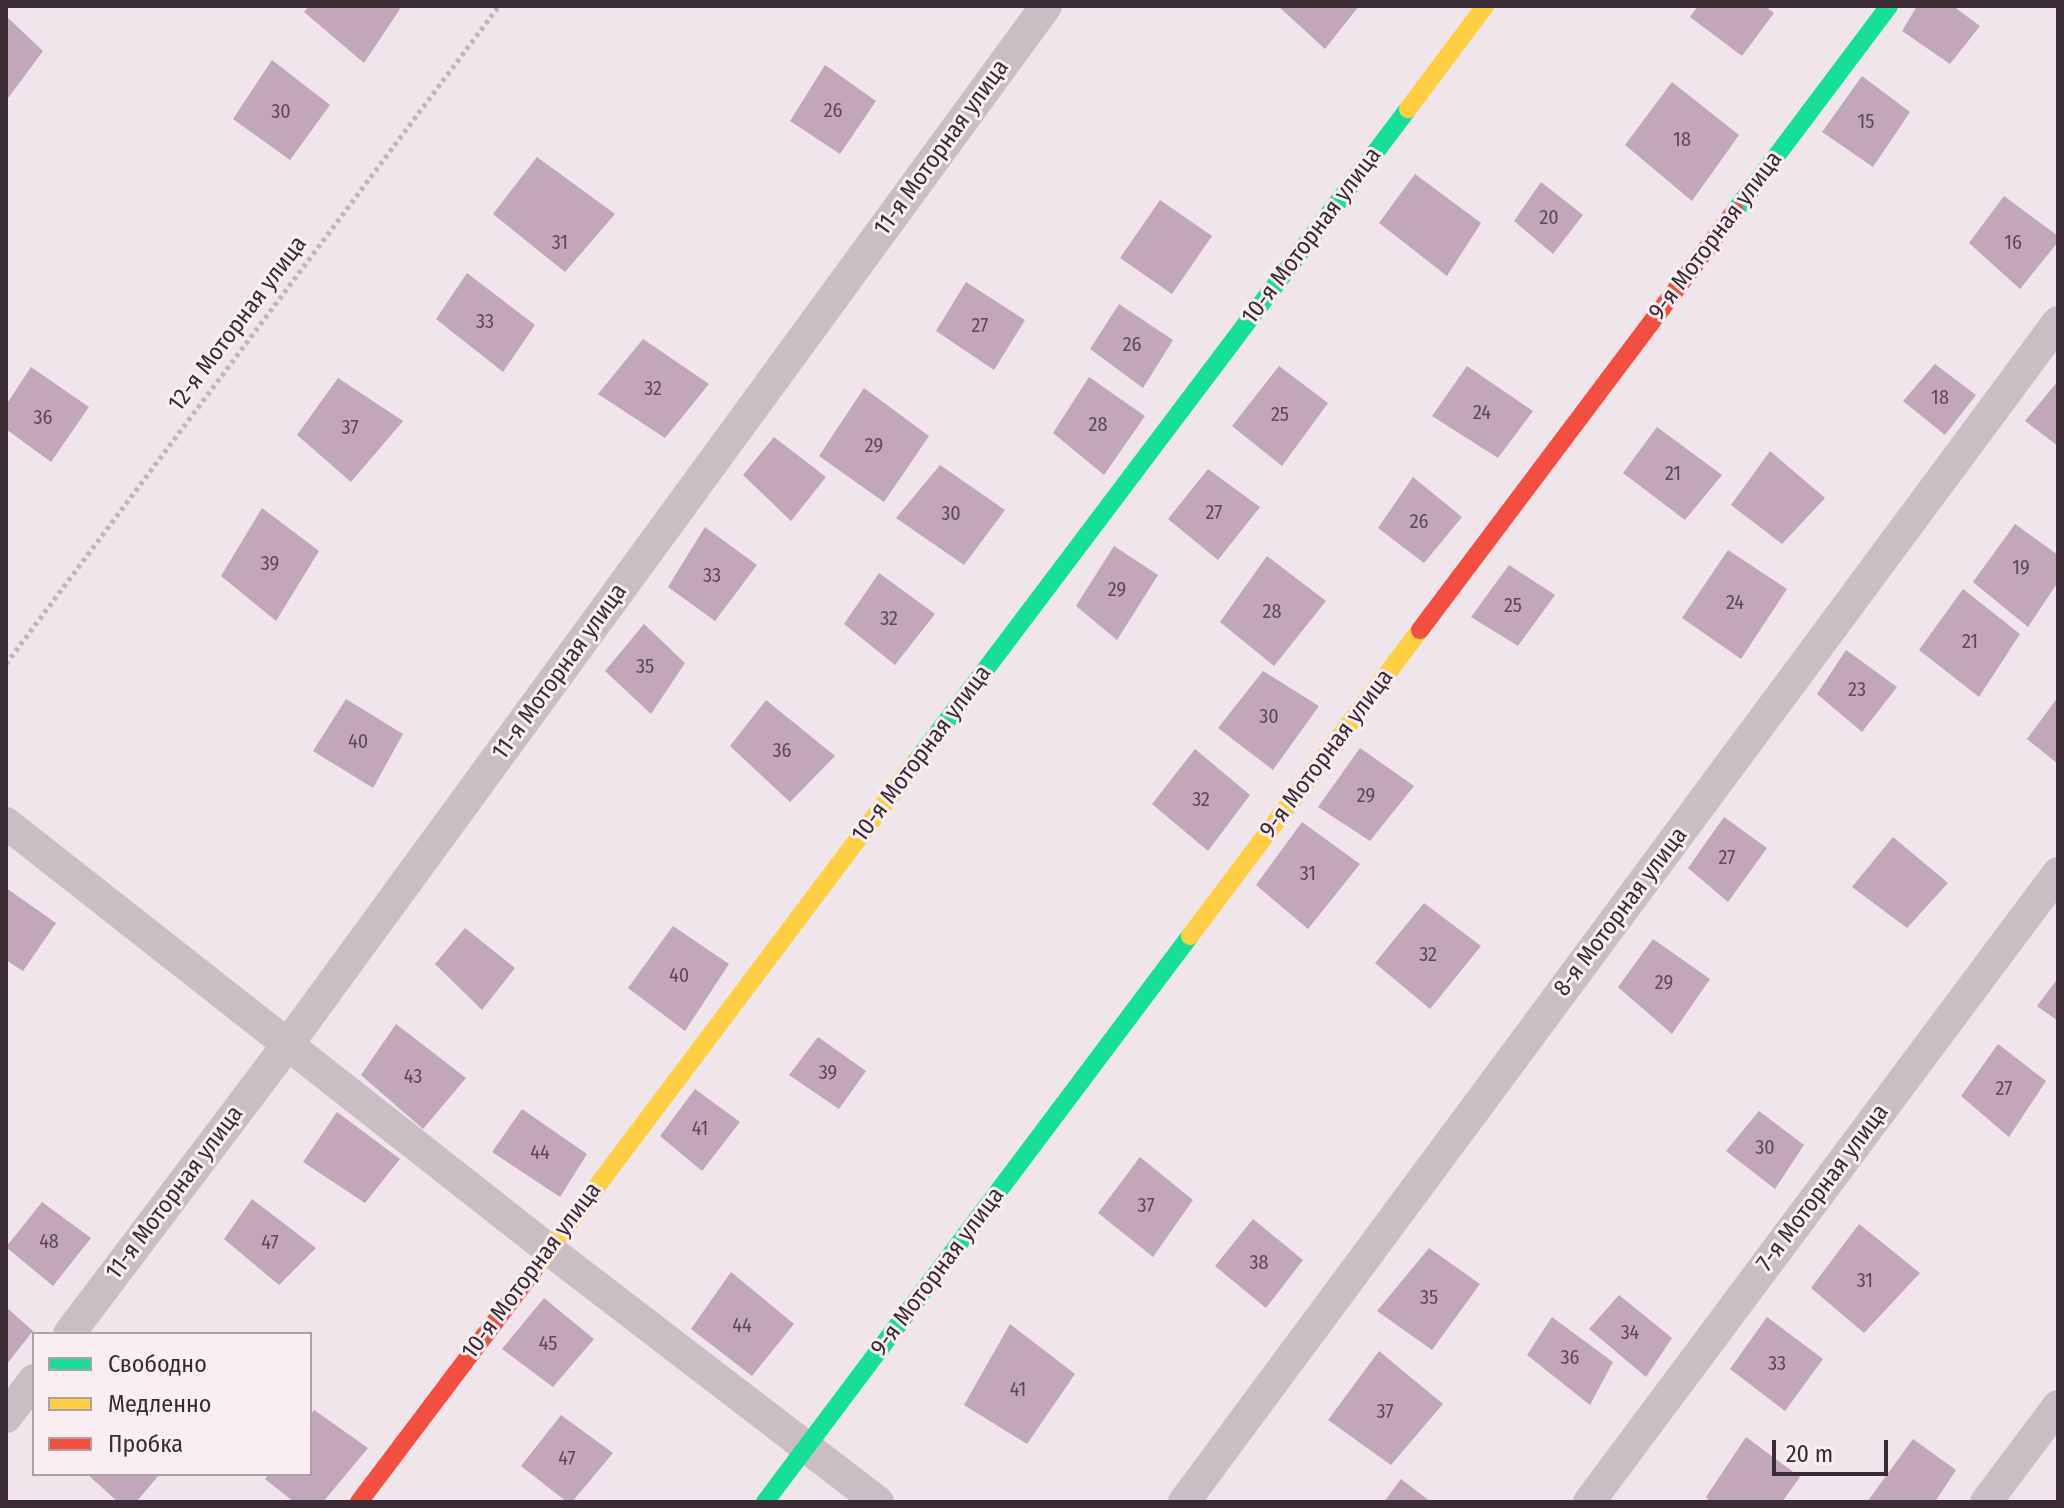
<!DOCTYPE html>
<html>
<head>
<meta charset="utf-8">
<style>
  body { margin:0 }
  #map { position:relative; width:2064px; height:1508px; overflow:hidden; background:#efe5ea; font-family:"Fira Sans Condensed",sans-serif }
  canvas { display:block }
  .frame { position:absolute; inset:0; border:8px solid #3a2b35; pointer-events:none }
  .legend { position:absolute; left:32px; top:1332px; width:280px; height:144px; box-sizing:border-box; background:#faeef3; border:2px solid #ada0a7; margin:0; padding:10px 14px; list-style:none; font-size:24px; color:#3a2b35 }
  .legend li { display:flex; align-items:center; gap:16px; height:40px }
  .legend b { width:40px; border:2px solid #ada0a7 }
  .scale { position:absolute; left:1772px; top:1440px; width:116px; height:36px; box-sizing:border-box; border:4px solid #3a2b35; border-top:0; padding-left:10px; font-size:24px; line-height:28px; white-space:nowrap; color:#3a2b35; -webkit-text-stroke:6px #faeef3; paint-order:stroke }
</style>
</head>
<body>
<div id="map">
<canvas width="2064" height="1508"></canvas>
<div class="frame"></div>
<ul class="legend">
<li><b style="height:10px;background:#16e098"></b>Свободно</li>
<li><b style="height:10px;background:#ffcf43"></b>Медленно</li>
<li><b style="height:10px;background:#f24e42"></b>Пробка</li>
</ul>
<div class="scale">20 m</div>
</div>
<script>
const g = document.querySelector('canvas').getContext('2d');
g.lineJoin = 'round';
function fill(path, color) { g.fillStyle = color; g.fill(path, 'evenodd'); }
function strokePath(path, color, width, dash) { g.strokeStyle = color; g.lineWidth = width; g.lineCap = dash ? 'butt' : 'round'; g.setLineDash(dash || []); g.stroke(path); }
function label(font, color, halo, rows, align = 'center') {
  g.font = font + ' "Fira Sans Condensed",sans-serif'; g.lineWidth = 6; g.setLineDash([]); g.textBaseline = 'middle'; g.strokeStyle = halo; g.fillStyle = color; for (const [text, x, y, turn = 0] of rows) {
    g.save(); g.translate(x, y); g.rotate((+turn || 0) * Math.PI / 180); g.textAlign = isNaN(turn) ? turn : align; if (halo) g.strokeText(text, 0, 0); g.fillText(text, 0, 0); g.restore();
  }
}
fill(new Path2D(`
  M309,6H397L400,9L364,63L304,12Z
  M1278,6H1359L1325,49Z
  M1698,6H1765L1774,13L1742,56L1690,17Z
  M1917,6H1953L1980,26L1950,64L1902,31Z
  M6,16L43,51L6,101Z
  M272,60L330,105L290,160L233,119Z
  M825,65L876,101L840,154L790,121Z
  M1862,76L1910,112L1873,167L1822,132Z
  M1672,82L1739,135L1692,201L1625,145Z
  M537,157L615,214L565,272L493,214Z
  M1415,174L1481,223L1447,276L1379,223Z
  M1541,182L1583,215L1553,254L1514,221Z
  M2004,196L2058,236V242L2020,289L1969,243Z
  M1160,200L1212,236L1172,294L1120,258Z
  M467,273L535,325L503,372L436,319Z
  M966,282L1025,320L994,370L936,331Z
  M1119,304L1173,340L1143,388L1090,349Z
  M643,339L709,384L665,438L598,394Z
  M1935,364L1976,395L1945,435L1903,401Z
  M1279,366L1328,403L1282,466L1232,426Z
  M1467,366L1533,411L1498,458L1432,416Z
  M31,367L89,407L51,462L6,429V405Z
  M1089,377L1145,416L1104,475L1053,433Z
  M338,378L403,421L351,482L297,435Z
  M2058,381V446L2025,421Z
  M864,388L929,436L884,502L819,456Z
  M1657,427L1722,475L1685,520L1623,473Z
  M774,437L826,477L791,521L743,475Z
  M1770,451L1825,498L1782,544L1731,505Z
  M940,465L1005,510L964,565L896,518Z
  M1208,469L1260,507L1218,560L1168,519Z
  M1413,477L1462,517L1424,563L1378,528Z
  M262,508L319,551L276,621L221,576Z
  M2015,524L2058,555V582L2028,627L1973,582Z
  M705,527L757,565L715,621L668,587Z
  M1114,546L1158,575L1117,640L1076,606Z
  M1728,550L1787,589L1741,659L1682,618Z
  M1267,556L1326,601L1274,666L1220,622Z
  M1509,565L1555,595L1518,646L1471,617Z
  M879,573L935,614L895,665L844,624Z
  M1963,589L2020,634L1979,697L1919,650Z
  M644,624L685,663L651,714L605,671Z
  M1846,650L1897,687L1862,732L1817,694Z
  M1263,671L1319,706L1273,770L1218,728Z
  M2058,697V764L2027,739Z
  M346,699L403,734L373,788L313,751Z
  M766,700L835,756L790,802L730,746Z
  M1360,748L1414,786L1370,841L1318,807Z
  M1195,749L1250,795L1208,851L1152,804Z
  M1724,817L1767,848L1728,902L1688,868Z
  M1302,822L1360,864L1308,929L1256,885Z
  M1893,837L1948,883L1907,928L1852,887Z
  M6,888L56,923L23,971L6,960Z
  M1424,903L1481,946L1430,1009L1375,963Z
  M673,926L729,964L685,1031L628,988Z
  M465,928L515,968L482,1010L435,964Z
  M1653,939L1710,979L1672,1034L1618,987Z
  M2058,978V1021L2037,1006Z
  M396,1024L466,1078L423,1129L361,1075Z
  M818,1037L866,1071L839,1109L789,1075Z
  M1998,1044L2046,1081L2009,1137L1961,1096Z
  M695,1089L740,1122L702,1171L660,1136Z
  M522,1109L587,1154L560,1197L492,1152Z
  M1759,1111L1804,1145L1775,1189L1726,1151Z
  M337,1112L400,1159L365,1203L303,1162Z
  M1140,1157L1193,1200L1153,1257L1098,1213Z
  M252,1199L316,1248L279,1285L224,1239Z
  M42,1202L91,1238L53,1286L6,1247Z
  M1253,1219L1303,1260L1266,1308L1215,1266Z
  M1859,1224L1920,1273L1864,1333L1811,1288Z
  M1429,1248L1480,1284L1432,1350L1377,1311Z
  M731,1272L794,1324L752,1376L691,1329Z
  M1619,1295L1672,1338L1646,1377L1589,1329Z
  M544,1298L594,1339L553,1387L502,1349Z
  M6,1307L33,1331L6,1365Z
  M1552,1317L1613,1362L1590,1405L1527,1355Z
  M1767,1317L1823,1359L1785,1411L1730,1369Z
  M1010,1324L1075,1374L1027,1444L964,1405Z
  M1379,1351L1443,1404L1391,1465L1328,1420Z
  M314,1410L368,1448L323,1502H294L265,1479L269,1474H310V1416Z
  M561,1415L613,1453L572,1502H567L521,1466Z
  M1746,1437L1800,1477L1782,1502H1711L1706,1497Z
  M1913,1439L1956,1470L1935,1502H1867Z
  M87,1474H160L136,1502H118Z
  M1401,1479L1431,1502H1384Z`), '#c2a7ba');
strokePath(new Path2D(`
  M6,664L499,6`), '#c2b6bc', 5, [4, 4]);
strokePath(new Path2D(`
  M6,823L548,1249L878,1502
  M69,1334L288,1044L1046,6
  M6,1417L34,1380
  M1184,1502L2058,322
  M1589,1502L2058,873
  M1986,1502L2058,1406`), '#c9bec4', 32);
strokePath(new Path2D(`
  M1735,211L1889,6
  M915,763L1408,109
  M765,1502L1190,936`), '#16e098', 18);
strokePath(new Path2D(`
  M1408,109L1485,6
  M1190,936L1420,630
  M534,1270L915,763`), '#ffcf43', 18);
strokePath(new Path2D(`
  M1420,630L1735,211
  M359,1502L534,1270`), '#f24e42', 18);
label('20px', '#5c4a56', null, [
  ["26",833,111],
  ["30",281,112],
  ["15",1866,122],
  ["18",1682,140],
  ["20",1549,218],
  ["31",560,243],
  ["16",2013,243],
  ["33",485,322],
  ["27",980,326],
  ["26",1132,345],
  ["32",653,389],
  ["18",1940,398],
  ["24",1482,413],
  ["25",1280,415],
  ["36",43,418],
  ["28",1098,425],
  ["37",350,428],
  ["29",874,446],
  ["21",1673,474],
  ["27",1214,513],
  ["30",951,514],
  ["26",1419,522],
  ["39",270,564],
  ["19",2021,568],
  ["33",712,576],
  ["29",1117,590],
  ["24",1735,603],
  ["25",1513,606],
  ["28",1272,612],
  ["32",889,619],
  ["21",1970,642],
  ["35",645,667],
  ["23",1857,690],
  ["30",1269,717],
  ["40",358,742],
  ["36",782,751],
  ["29",1366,796],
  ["32",1201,800],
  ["27",1727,858],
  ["31",1308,874],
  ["32",1428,955],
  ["40",679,976],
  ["29",1664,983],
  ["39",828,1073],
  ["43",413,1077],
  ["27",2004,1089],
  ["41",700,1129],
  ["30",1765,1148],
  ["44",540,1153],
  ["37",1146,1206],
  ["48",49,1242],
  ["47",270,1243],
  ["38",1259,1263],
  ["31",1865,1281],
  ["35",1429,1298],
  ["44",742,1326],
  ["34",1630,1333],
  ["45",548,1344],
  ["36",1570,1358],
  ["33",1777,1364],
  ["41",1018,1390],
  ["37",1385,1412],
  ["47",567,1459]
]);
label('24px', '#3a2b35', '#faeef3', [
  ["11-я Моторная улица",942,148,-54],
  ["10-я Моторная улица",1312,236,-53],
  ["9-я Моторная улица",1716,236,-53],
  ["12-я Моторная улица",238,324,-53],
  ["11-я Моторная улица",560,672,-54],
  ["10-я Моторная улица",922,754,-53],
  ["9-я Моторная улица",1327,754,-53],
  ["8-я Моторная улица",1621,912,-53],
  ["7-я Моторная улица",1823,1188,-53],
  ["11-я Моторная улица",175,1193,-53],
  ["10-я Моторная улица",532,1271,-53],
  ["9-я Моторная улица",938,1272,-53]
]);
</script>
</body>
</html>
